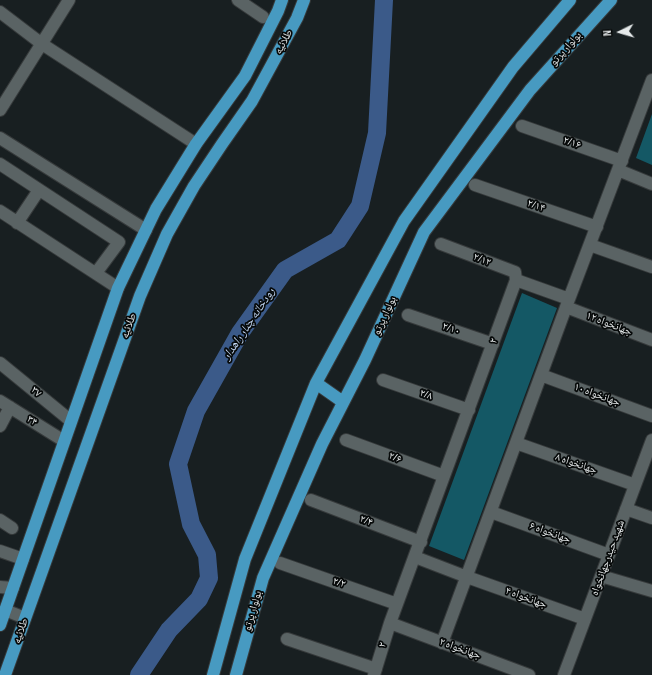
<!DOCTYPE html>
<html>
<head>
<meta charset="utf-8">
<style>
  body { margin:0 }
  #map { position:relative; width:652px; height:675px; overflow:hidden; background:#181f21; font-family:"Sofia Sans Condensed",sans-serif }
  canvas { display:block }
  .north { position:absolute; left:600px; top:12px; width:40px; height:40px; -webkit-text-stroke:3px #060909; paint-order:stroke; rotate:265deg; font-size:11px; font-weight:700; line-height:16px; text-align:center; color:#e5e9ea }
  .north::after { content:''; display:block; margin:auto; width:14px; height:18px; background:#e5e9ea; clip-path:polygon(50% 0,100% 100%,50% 72%,0 100%) }
</style>
</head>
<body>
<div id="map">
<canvas width="652" height="675"></canvas>
<div class="north">N</div>
</div>
<script>
const g = document.querySelector('canvas').getContext('2d');
g.lineJoin = 'round';
function fill(path, color) { g.fillStyle = color; g.fill(path, 'evenodd'); }
function strokePath(path, color, width, dash) { g.strokeStyle = color; g.lineWidth = width; g.lineCap = dash ? 'butt' : 'round'; g.setLineDash(dash || []); g.stroke(path); }
function label(font, color, halo, rows, align = 'center') {
  g.font = font + ' "Sofia Sans Condensed","Noto Naskh Arabic",sans-serif'; g.lineWidth = 3.5; g.setLineDash([]); g.textBaseline = 'middle'; g.strokeStyle = halo; g.fillStyle = color; for (const [text, x, y, turn = 0] of rows) {
    g.save(); g.translate(x, y); g.rotate((+turn || 0) * Math.PI / 180); g.textAlign = isNaN(turn) ? turn : align; if (halo) g.strokeText(text, 0, 0); g.fillText(text, 0, 0); g.restore();
  }
}
fill(new Path2D(`
  M652,114V165L636,158Z
  M522,293L557,308L464,560L429,546Z`), '#145865');
strokePath(new Path2D(`
  M139,675L169,630L199,599L209,578L207,555L191,524L178,464L196,411L240,333L285,270L338,240L360,206L377,133L384,0`), '#3b5a89', 18);
const minor = new Path2D(`
  M238,0L263,17
  M0,12L42,44L196,144
  M0,110L69,0
  M522,126L622,161
  M0,138L146,230
  M0,164L119,242L96,273
  M618,170L652,184
  M475,185L597,227
  M0,211L118,288
  M17,223L39,190
  M441,244L515,272L516,280
  M590,245L652,267
  M566,307L652,340
  M408,315L493,344
  M0,363L71,421
  M541,375L652,416
  M383,380L469,410
  M0,401L64,441
  M0,426L10,407
  M346,440L444,476
  M516,443L635,485
  M311,500L421,542
  M626,509L652,518
  M491,512L609,555
  M0,520L12,528
  M0,551L23,559
  M415,557L467,577L585,619
  M280,563L397,604
  M601,576L652,591
  M0,587L13,588
  M5,610L25,618
  M390,623L529,675
  M287,639L376,669
  M442,643L569,299
  M374,675L390,623L516,280L569,299L652,80
  M564,675L652,440`);
const major = new Path2D(`
  M316,383L343,402
  M0,625L118,288L156,209L196,144L245,76L278,11L282,0
  M5,675L10,661L140,296L167,234L194,186L222,144L252,101L297,18L304,0
  M213,675L245,559L316,383L404,221L513,67L570,0
  M236,675L263,578L322,444L365,360L424,232L530,90L611,0`);
strokePath(minor, '#363a3b', 14);
strokePath(major, '#363a3b', 14);
strokePath(minor, '#5a6364', 12);
strokePath(major, '#479ac1', 12);
label('11px', '#e5e9ea', '#060909', [
  ["طلائیه",284,42,-62],
  ["بولوار پرتو",566,49,-48],
  ["۲/۱۶",572,143,19],
  ["۲/۱۴",536,206,19],
  ["۲/۱۲",482,260,21],
  ["بولوار پرتو",385,316,-65],
  ["جهانخواه ۱۲",609,324,21],
  ["طلائیه",129,326,-70],
  ["۲/۱۰",451,329,19],
  ["۲",494,341,-70],
  ["۳۷",36,392,39],
  ["۲/۸",426,395,19],
  ["جهانخواه ۱۰",597,395,20],
  ["۳۴",32,421,32],
  ["۲/۶",395,458,20],
  ["جهانخواه ۸",576,464,19],
  ["۲/۴",366,521,21],
  ["جهانخواه ۶",550,533,20],
  ["شهید حیدرجهانخواه",608,558,-70],
  ["۲/۲",339,583,19],
  ["جهانخواه ۴",526,598,20],
  ["بولوار پرتو",253,611,-74],
  ["طلائیه",21,631,-71],
  ["۲",383,645,-72],
  ["جهانخواه ۲",460,649,20]
]);
label('italic 12px', '#c4d8f5', '#060909', [
  ["رودخانه چنار راهدار",249,324,-56]
]);
</script>
</body>
</html>
